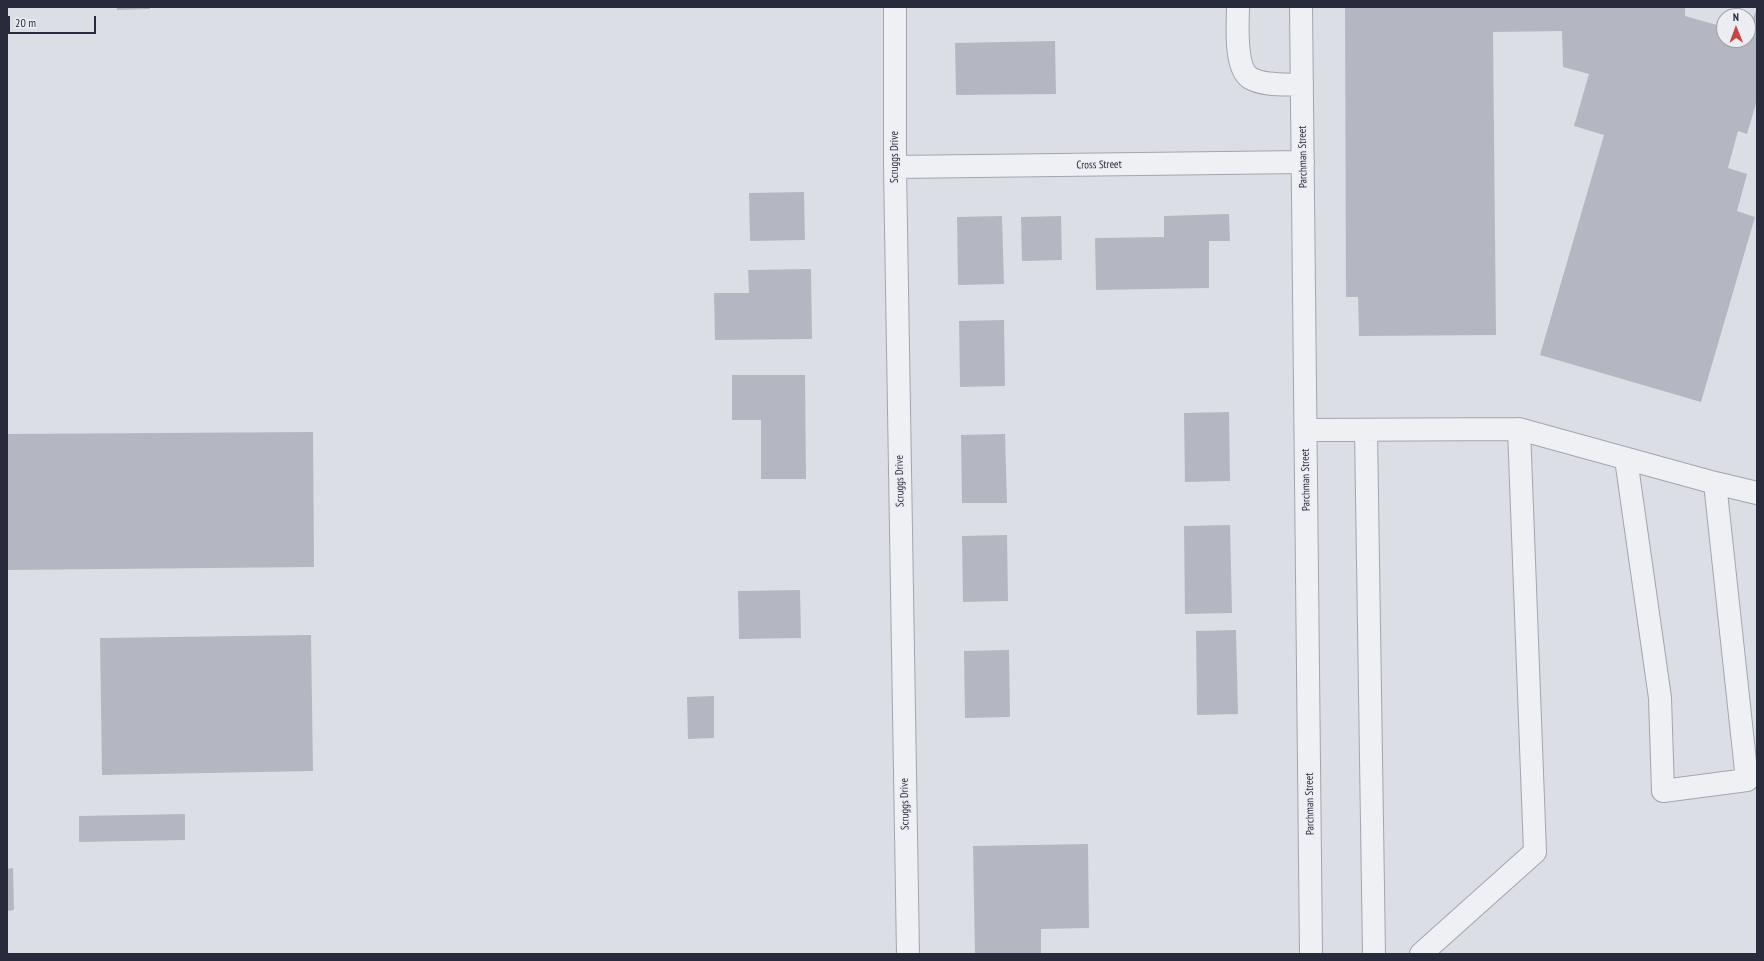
<!DOCTYPE html>
<html>
<head>
<meta charset="utf-8">
<style>
  body { margin:0 }
  #map { position:relative; width:1764px; height:961px; overflow:hidden; background:#dcdee6; font-family:"PT Sans Narrow",sans-serif }
  canvas { display:block }
  .frame { position:absolute; inset:0; border:8px solid #272b3b; pointer-events:none }
  .north { position:absolute; left:1716px; top:8px; width:40px; height:40px; box-sizing:border-box; background:#ebedf3; border:1px solid #9d9fa9; border-radius:50%; rotate:359deg; font-size:11px; font-weight:700; line-height:16px; text-align:center; color:#272b3b }
  .north::after { content:''; display:block; margin:auto; width:14px; height:18px; background:#c74445; clip-path:polygon(50% 0,100% 100%,50% 72%,0 100%) }
  .scale { position:absolute; left:8px; top:16px; width:88px; height:18px; box-sizing:border-box; border:2px solid #272b3b; border-top:0; padding-left:5px; font-size:12px; line-height:14px; white-space:nowrap; color:#272b3b; -webkit-text-stroke:3px #ebedf3; paint-order:stroke }
</style>
</head>
<body>
<div id="map">
<canvas width="1764" height="961"></canvas>
<div class="frame"></div>
<div class="north">N</div>
<div class="scale">20 m</div>
</div>
<script>
const g = document.querySelector('canvas').getContext('2d');
g.lineJoin = 'round';
function fill(path, color) { g.fillStyle = color; g.fill(path, 'evenodd'); }
function strokePath(path, color, width, dash) { g.strokeStyle = color; g.lineWidth = width; g.lineCap = dash ? 'butt' : 'round'; g.setLineDash(dash || []); g.stroke(path); }
function label(font, color, halo, rows, align = 'center') {
  g.font = font + ' "PT Sans Narrow",sans-serif'; g.lineWidth = 3; g.setLineDash([]); g.textBaseline = 'middle'; g.strokeStyle = halo; g.fillStyle = color; for (const [text, x, y, turn = 0] of rows) {
    g.save(); g.translate(x, y); g.rotate((+turn || 0) * Math.PI / 180); g.textAlign = isNaN(turn) ? turn : align; if (halo) g.strokeText(text, 0, 0); g.fillText(text, 0, 0); g.restore();
  }
}
fill(new Path2D(`
  M117,7H150V9L117,10Z
  M1345,7H1685V16L1724,27V40H1748V34L1757,7V100L1747,134L1738,131L1728,168L1747,174L1737,211L1755,217L1701,402L1540,355L1604,135L1574,126L1589,74L1563,67L1562,31L1493,32L1496,335L1359,336L1358,297H1346Z
  M1055,41L1056,94L956,95L955,43Z
  M804,192L805,240L750,241L749,193Z
  M1229,214L1230,241H1209V288L1096,290L1095,238L1164,237V216Z
  M1002,216L1004,284L958,285L957,217Z
  M1061,216L1062,260L1022,261L1021,217Z
  M811,269L812,339L715,340L714,293H749L748,270Z
  M1004,320L1005,386L960,387L959,321Z
  M732,375H805L806,479H761V420H732Z
  M1229,412L1230,481L1185,482L1184,413Z
  M313,432L314,567L7,570V434Z
  M1005,434L1007,503H962L961,435Z
  M1230,525L1232,613L1185,614L1184,526Z
  M1007,535L1008,601L963,602L962,536Z
  M800,590L801,638L739,639L738,591Z
  M1236,630L1238,714L1197,715L1196,631Z
  M311,635L313,771L102,775L100,638Z
  M1009,650L1010,717L965,718L964,651Z
  M714,696V738L688,739L687,697Z
  M185,814V840L79,842V816Z
  M1088,844L1089,928L1041,929V954H975L973,846Z
  M13,868L14,910L7,911V869Z`), '#b4b7c2');
const minor = new Path2D(`
  M895,7V167L908,954
  M1238,7C1238,24 1234,67 1250,78C1264,86 1286,84 1302,85
  M1301,7L1311,954
  M895,167L1303,162
  M1306,430L1519,429L1715,483L1757,493
  M1366,430L1374,954
  M1626,459L1660,698L1663,791L1747,780L1715,483
  M1421,954L1535,852L1519,429`);
strokePath(minor, '#a2a5af', 24);
strokePath(minor, '#eef0f4', 22);
label('11px', '#272b3b', '#ebedf3', [
  ["Scruggs Drive",895,157,-90],
  ["Parchman Street",1303,157,-91],
  ["Cross Street",1099,165,-1],
  ["Parchman Street",1306,480,-91],
  ["Scruggs Drive",900,481,-91],
  ["Scruggs Drive",905,804,-91],
  ["Parchman Street",1310,804,-91]
]);
</script>
</body>
</html>
